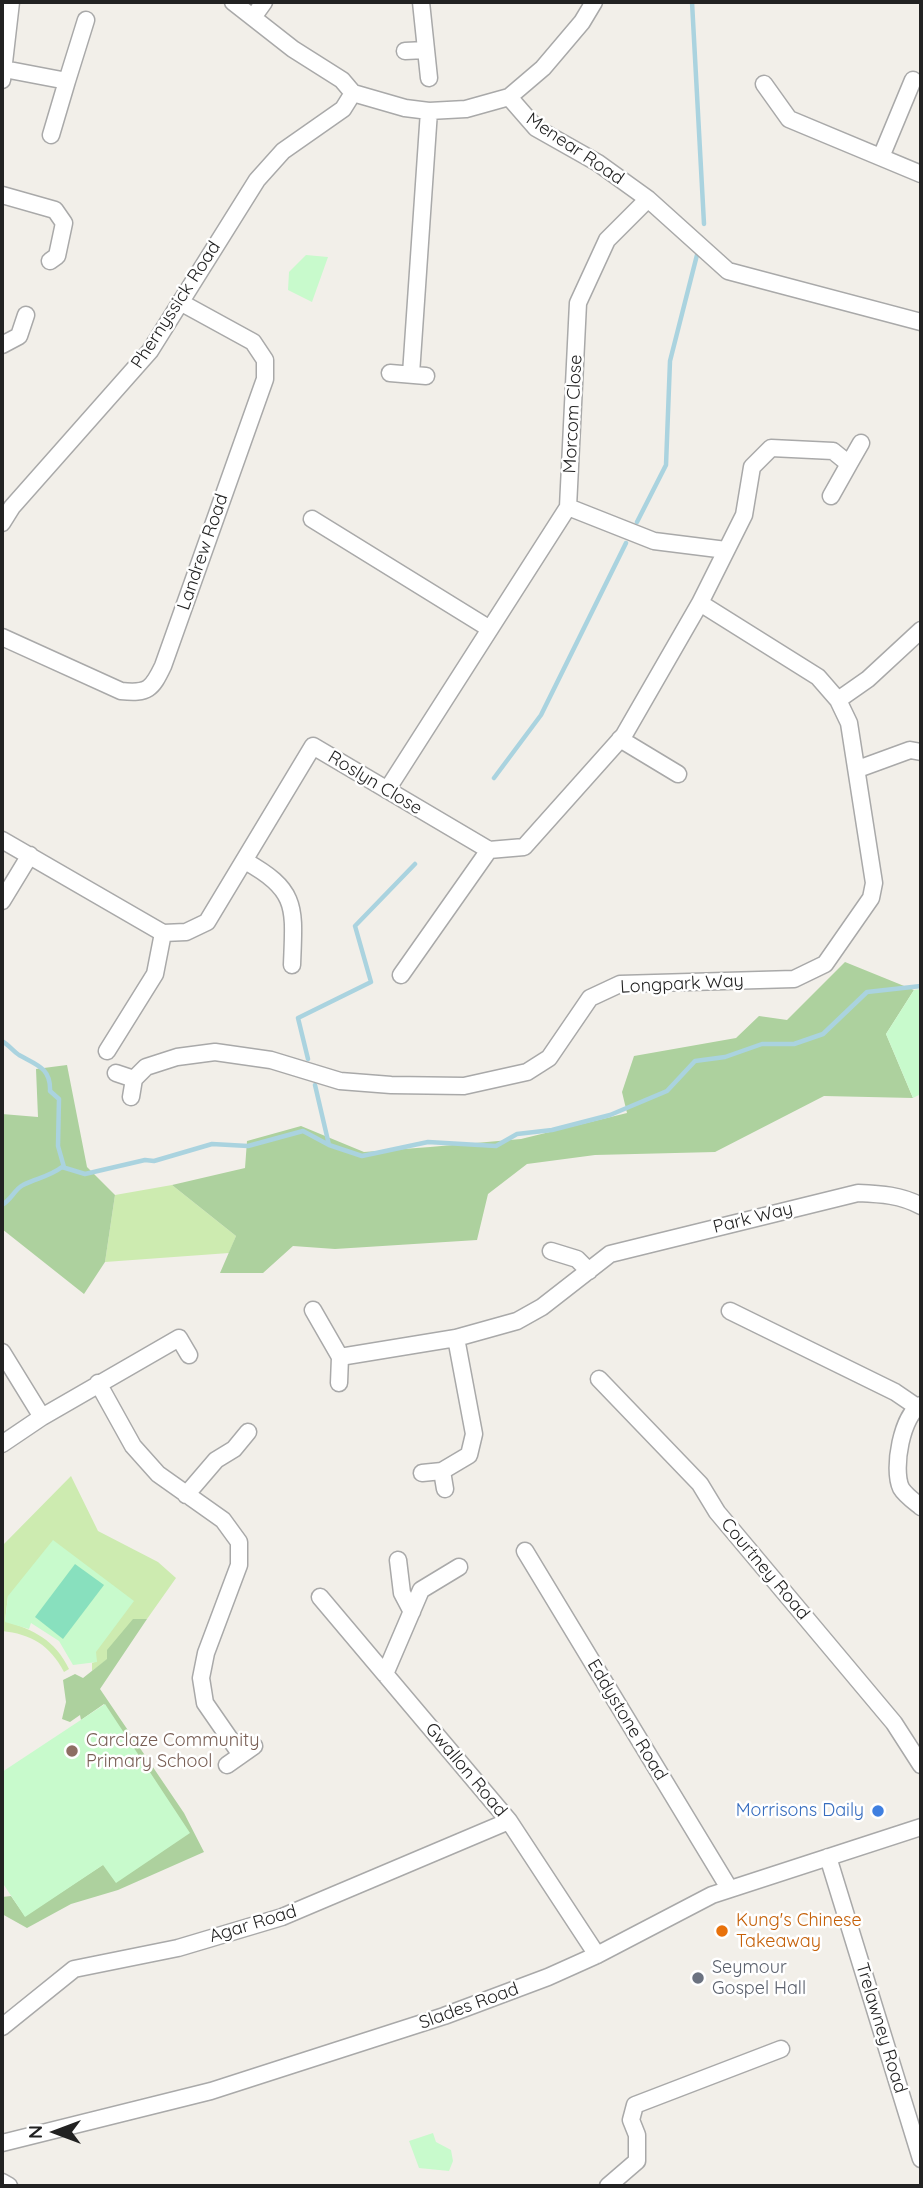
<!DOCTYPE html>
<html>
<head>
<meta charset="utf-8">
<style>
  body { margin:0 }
  #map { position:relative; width:923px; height:2188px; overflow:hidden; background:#f2efe9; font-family:Quicksand,sans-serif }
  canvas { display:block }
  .frame { position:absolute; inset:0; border:4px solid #222; pointer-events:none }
  .north { position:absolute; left:21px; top:2097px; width:70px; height:70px; -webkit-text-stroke:5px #fff; paint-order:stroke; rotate:270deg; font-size:19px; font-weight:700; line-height:28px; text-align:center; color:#222 }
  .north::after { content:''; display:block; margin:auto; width:24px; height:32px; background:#222; clip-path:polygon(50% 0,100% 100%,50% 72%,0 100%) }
</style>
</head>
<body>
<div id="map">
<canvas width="923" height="2188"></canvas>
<div class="frame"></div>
<div class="north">N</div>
</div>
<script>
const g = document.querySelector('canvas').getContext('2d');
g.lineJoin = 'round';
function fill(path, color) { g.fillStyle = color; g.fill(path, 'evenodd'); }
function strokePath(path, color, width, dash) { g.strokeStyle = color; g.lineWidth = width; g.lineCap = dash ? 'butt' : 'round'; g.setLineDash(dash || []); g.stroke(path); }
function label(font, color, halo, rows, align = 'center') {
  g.font = font + ' Quicksand,sans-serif'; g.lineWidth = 5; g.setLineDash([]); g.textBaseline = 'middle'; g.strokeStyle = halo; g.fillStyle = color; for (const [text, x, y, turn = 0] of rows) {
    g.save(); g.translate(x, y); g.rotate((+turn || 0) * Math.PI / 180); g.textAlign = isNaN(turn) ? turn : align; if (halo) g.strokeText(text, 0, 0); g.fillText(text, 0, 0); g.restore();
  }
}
fill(new Path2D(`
  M172,1185L236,1236L229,1253L105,1262L115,1195Z
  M71,1476L98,1531L158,1562L176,1578L147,1619L136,1621L108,1659L92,1671V1663L97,1661L8,1596L5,1621C34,1630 55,1640 69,1669L64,1672C50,1645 31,1634 2,1631V1546Z`), '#cdebb0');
fill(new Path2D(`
  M845,962L914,990L886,1034L913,1098L824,1096L715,1152L595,1155L527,1164L488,1194L477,1240L335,1249L293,1246L263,1273H220L236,1236L172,1185L245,1168L247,1141L301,1126L364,1152L430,1147L521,1139L627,1113L622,1092L634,1056L736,1038L759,1016L787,1020Z
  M67,1065L87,1167L115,1195L105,1262L84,1294L2,1229V1114L38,1117L36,1069Z
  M133,1619H147L100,1689L184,1813L204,1852L118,1890L71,1904L27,1928L2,1914V1897L11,1896L25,1916L104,1864L116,1882L104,1704L81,1720L80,1715L70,1722L62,1719L66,1702L63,1680L75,1674L83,1678L107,1659V1650Z`), '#add19e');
fill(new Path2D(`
  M306,255L328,257L312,302L288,290L289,272Z
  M921,989V1094L913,1098L886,1034L914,990Z
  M53,1540L134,1601L96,1652L97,1662L73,1665L59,1641L31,1623L29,1629L5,1622L8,1596Z
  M105,1704L190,1833L116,1883L103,1865L25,1917L2,1882V1772Z
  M433,2133L436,2142L451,2150L453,2161L449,2171L419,2168L409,2141Z`), '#c8facc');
fill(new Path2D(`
  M75,1564L104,1585L63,1639L35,1617Z`), '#88e0be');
strokePath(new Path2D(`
  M692,2L704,224
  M637,522L666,465L670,361L698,251
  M494,778L541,715L626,543
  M2,1041C9,1045 13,1051 19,1055C37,1065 51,1068 50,1091L59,1099L58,1146L64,1167
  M308,1059L298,1018L371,982L355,926L415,864
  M315,1085L329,1145
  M2,1205C11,1200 15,1189 23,1185C36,1178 49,1177 62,1167L85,1174L145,1160L154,1161L212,1144L248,1146L303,1131L329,1145L362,1156L428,1142L496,1146L517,1134L552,1130L610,1115L667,1091L695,1061L725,1057L762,1044H794L823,1034L867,992L921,986`), '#aad3df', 4.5);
const minor = new Path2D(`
  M233,2L293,49L342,80L353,93L405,108L429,111L466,109L509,97L543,68L582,22L594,2
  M421,2L429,78
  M254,16L264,2
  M405,51L426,50
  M4,69L67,81L86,20
  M2,80L11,2
  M764,84L789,119L921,174
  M509,97L536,128L598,163L648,199L728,271L921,322
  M51,135L67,81
  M881,157L913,80
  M2,195L55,210L64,223L57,256L50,261
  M2,345L19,336L26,315
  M390,373L426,376
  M411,374L429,111
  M849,464L861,443
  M568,507L654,541L726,550
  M312,519L490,629
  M2,523L12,507L150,351L257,180L283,151L343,109L353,93
  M2,637L121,691C148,694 152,689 163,666L265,379V360L253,342L180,302
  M838,700L868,679L921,630
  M620,739L678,774
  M858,769L910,750L921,752
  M387,790L568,507L578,303L607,240L648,199
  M2,840L163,933L186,932L207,922L313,746L489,850L524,847L624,735L700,603L744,515L752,467L771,448L833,451L849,464L831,496
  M245,861C299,891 294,908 292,965
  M2,901L30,855
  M401,975L489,850
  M107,1051L155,974L163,933
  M116,1073L134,1079
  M131,1097L134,1079L146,1067L177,1057L215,1052L271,1060L340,1081L391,1085L464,1086L527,1072L549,1058L590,998L620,984L794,979L825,964L871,898L874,883L849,723L838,700L818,677L700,603
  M551,1251L577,1259L589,1271
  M313,1310L340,1357L456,1338L517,1321L542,1307L610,1254L858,1193C881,1194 901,1195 921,1206
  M730,1311L895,1392L917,1407
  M2,1352L42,1417
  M599,1379L700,1484L717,1512L894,1723L921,1765
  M98,1383L133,1446L158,1474L223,1520L239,1542V1565L206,1653L201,1678L205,1703L241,1755
  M339,1383L340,1357
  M921,1405C902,1414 892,1469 901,1488C905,1495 915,1502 921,1507
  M2,1444L42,1417L179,1338L189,1355
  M442,1471L445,1489
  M422,1473L442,1471L469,1455L474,1434L456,1338
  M186,1495L216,1460L234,1449L248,1432
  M525,1551L729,1888
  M398,1560L402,1593L412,1612
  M320,1597L509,1821L597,1955
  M385,1674L421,1590L459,1567
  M227,1765L254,1746
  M828,1857L921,2159
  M2,2027L74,1969L178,1948L282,1917L509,1821
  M2,2143L211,2091L444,2016L548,1977L597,1955L712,1895L921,1827
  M2,2182L9,2186
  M608,2186L637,2161V2135L631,2120L635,2105L781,2049`);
strokePath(minor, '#a9a9a9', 19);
strokePath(minor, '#fff', 16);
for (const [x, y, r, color] of [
  [72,1751,7,"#8d6e63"],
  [878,1811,7,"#3f7fe0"],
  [722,1931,7,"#e8710a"],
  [698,1978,7,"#6b7280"]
]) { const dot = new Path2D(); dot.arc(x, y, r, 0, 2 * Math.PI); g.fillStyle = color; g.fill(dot); strokePath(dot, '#fff', 2.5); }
label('18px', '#222', '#fff', [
  ["Menear Road",575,149,34],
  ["Phernyssick Road",176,305,-57],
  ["Morcom Close",573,414,-87],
  ["Landrew Road",203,552,-71],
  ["Roslyn Close",375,783,31],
  ["Longpark Way",682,984,-3],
  ["Park Way",753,1218,-14],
  ["Courtney Road",765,1569,50],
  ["Eddystone Road",627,1720,59],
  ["Gwallon Road",466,1770,50],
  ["Agar Road",253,1924,-17],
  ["Slades Road",469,2006,-20],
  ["Trelawney Road",881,2028,73]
]);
label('18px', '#785e54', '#fff', [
  ["Carclaze Community",86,1741],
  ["Primary School",86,1762]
], 'left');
label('18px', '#366cbe', '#fff', [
  ["Morrisons Daily",864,1811]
], 'right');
label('18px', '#c56008', '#fff', [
  ["Kung's Chinese",736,1921],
  ["Takeaway",736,1942]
], 'left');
label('18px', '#5b616d', '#fff', [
  ["Seymour",712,1968],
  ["Gospel Hall",712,1989]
], 'left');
</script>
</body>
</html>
